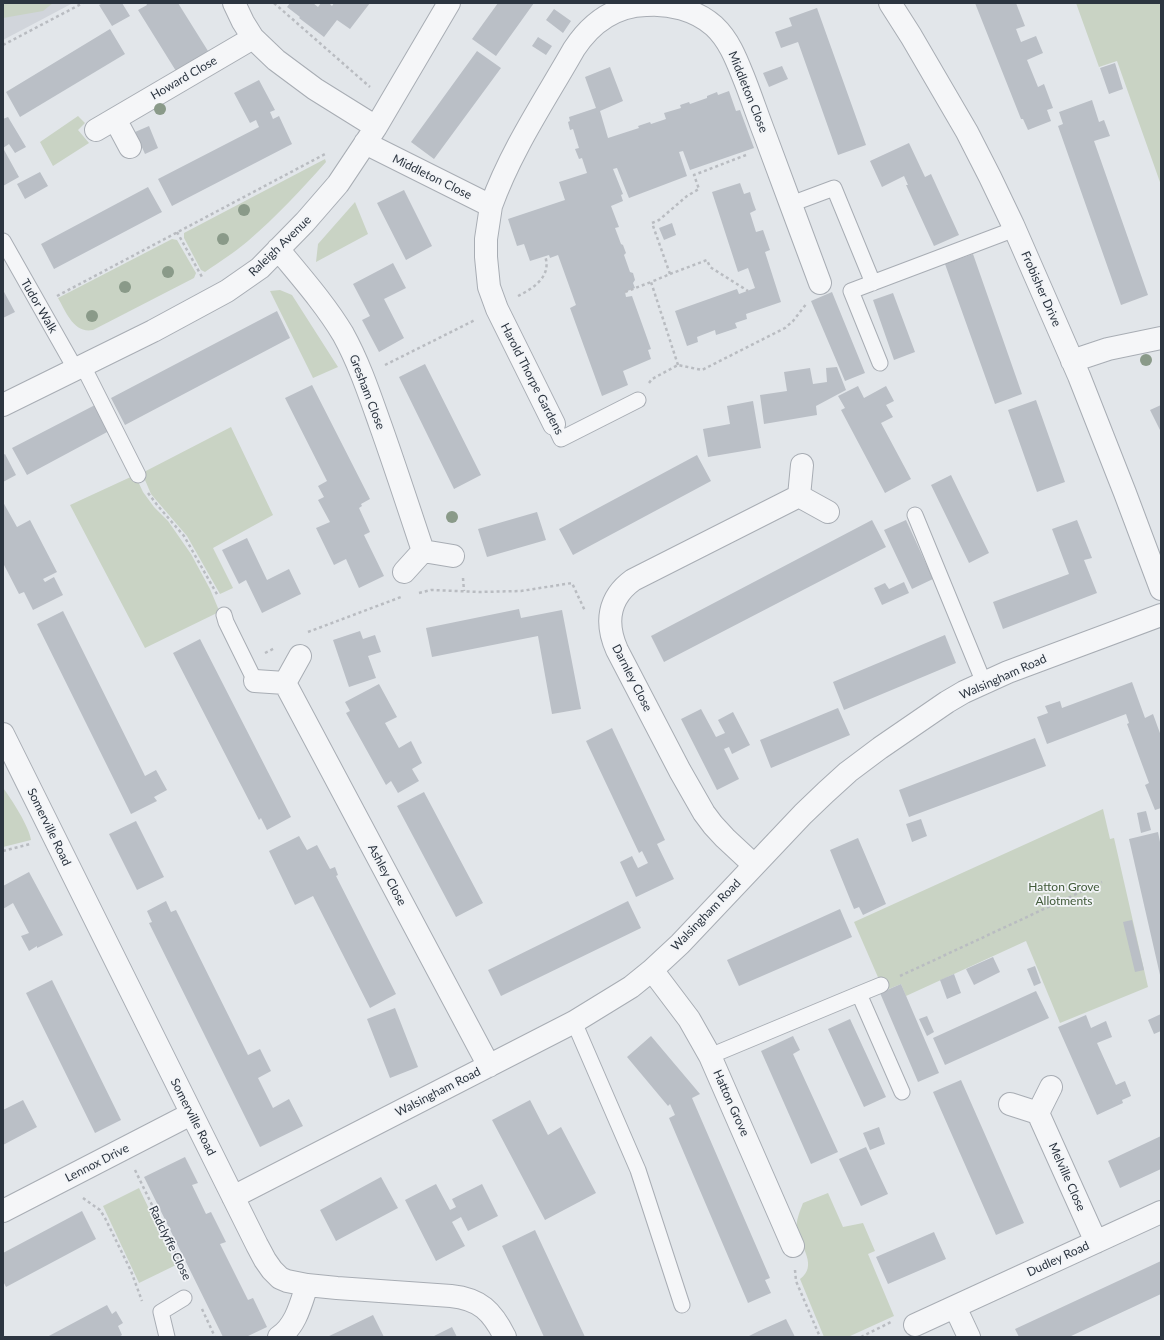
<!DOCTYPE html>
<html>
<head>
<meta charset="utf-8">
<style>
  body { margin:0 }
  #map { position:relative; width:1164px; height:1340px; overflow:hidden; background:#e2e6ea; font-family:Lato,sans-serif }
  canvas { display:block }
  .frame { position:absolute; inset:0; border:4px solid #2c3540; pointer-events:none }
</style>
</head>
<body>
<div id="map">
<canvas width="1164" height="1340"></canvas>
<div class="frame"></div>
</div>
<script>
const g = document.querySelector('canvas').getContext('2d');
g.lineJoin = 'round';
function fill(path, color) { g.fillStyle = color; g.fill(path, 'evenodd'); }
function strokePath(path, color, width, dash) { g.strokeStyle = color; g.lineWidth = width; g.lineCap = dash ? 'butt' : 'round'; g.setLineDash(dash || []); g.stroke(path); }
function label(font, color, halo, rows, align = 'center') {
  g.font = font + ' Lato,sans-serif'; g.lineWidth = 3.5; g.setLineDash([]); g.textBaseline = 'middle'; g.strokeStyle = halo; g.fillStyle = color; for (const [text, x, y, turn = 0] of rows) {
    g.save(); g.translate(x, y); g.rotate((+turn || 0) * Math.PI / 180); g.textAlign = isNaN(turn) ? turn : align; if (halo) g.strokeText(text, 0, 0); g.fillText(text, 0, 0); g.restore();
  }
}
fill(new Path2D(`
  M3,3H73L3,40Z`), '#d1d5db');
fill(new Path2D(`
  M3,3H53L43,11L3,18Z
  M1076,3H1161V185L1117,61L1099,67Z
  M78,116L85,123L78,130L89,143L53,166L40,142Z
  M325,159L326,162C301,190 276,217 248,241C234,253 219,262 205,272L201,270L184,238V233Z
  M355,202L368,234L316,262L318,244Z
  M172,239L177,240L196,273L194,278L93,330C74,334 66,312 58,298Z
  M280,290L292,295L338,367L313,378L270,291Z
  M231,427L273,515L213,548L233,588L220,594L187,536L151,494L142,473Z
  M135,475L143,492L154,507L168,521L191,554L210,589L218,608L219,612L145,648L70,505Z
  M3,788C11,798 30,828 31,840L3,847Z
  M1103,809L1110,839L1114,838L1148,987L1060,1023L1026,941L906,996L901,984L884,991L854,922Z
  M139,1188L176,1265L139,1283L103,1206Z
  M828,1193L843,1227L863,1223L875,1251L868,1254L894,1316L848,1337H824L800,1279C818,1266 801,1247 797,1231C795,1222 800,1211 803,1203Z`), '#c9d3c4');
fill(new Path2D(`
  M103,3H122L130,16L112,26L99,5Z
  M146,3H178L208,51L176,71L138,10L147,5Z
  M290,3H313L318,7L321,3H329L332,6L334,3H370L350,29L337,20L324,37L299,18L300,17L287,7Z
  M498,3H534L496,56L472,39Z
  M975,3H1005V4L1016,3L1025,26L1016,29L1021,42L1036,36L1043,53L1027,60L1038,87L1044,84L1053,108L1047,110L1051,121L1028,130L1023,119H1021Z
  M817,8L866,145L838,155L798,42L781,48L775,32L792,26L789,18Z
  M554,9L571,21L563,33L546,20Z
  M110,29L125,54L20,117L6,92Z
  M538,37L552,46L546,55L532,46Z
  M477,51L501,68L434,159L411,142Z
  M1115,63L1123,89L1109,94L1100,68Z
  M782,66L788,79L769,87L763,73Z
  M610,67L623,101L600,111L608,138L639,128L638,126L650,122L651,124L666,119L664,113L681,108L680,105L689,102L690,104L707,98V96L717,92L718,95L729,91L736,111L740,110L754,148L690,170L683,151L679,152L687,176L629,198L617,168L613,169L623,194L621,195L623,201L611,206L619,227L615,228L621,244L623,245L626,253L624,255L630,272L633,273L635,280L633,283L635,288L625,292L626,297L632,296L651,349L648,350L651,359L623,371L628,385L602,396L570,308L576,305L558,255L550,258L549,255L530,261L524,244L517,246L508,219L565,200L559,182L587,173L582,158L579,159L575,149L579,148L573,129L570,130L568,122L570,121L569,117L596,108L585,77Z
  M259,80L275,110L270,112L273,119L279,116L292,144L172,206L158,179L259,127L256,120L250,123L234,93Z
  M1092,100L1099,122L1104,120L1110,136L1094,141L1148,295L1121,305L1058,126L1063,124L1059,112Z
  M8,117L26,147L15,153L9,144L3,148V119Z
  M149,126L158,148L145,154L135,132Z
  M909,143L925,177L931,174L959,235L934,246L906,185H908L904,176L882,187L870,161Z
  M3,148L19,177L3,186Z
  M40,172L48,186L25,199L17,184Z
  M740,183L744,194L750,192L753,202L756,210L750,213L756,232L763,230L770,250L765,252L781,302L746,314L747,319L735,323L737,328L716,335L715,330L697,337L698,342L687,346L675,311L737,289L739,294L755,288L748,268L738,272L712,192Z
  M148,187L162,212L54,269L41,244Z
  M404,190L432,246L406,260L377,203Z
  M672,223L676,235L664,240L659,228Z
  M973,254L1022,394L995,404L945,264Z
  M393,263L406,288L384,299L404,338L379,352L362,320L370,316L353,284Z
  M3,290L15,312L3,318Z
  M832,292L865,373L845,381L811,301Z
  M893,293L915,352L894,360L873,300Z
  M277,311L290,338L125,425L111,398Z
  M425,364L481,475L454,489L399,377Z
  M837,367L846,390L816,406L817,415L764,424L760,395L787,391L784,372L810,368L813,384L827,382L826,368Z
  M312,385L370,499L361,504L362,506L359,508L370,532L364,535L384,576L359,588L346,559L334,565L316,528L330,522L318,500L324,497L318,486L327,481L285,398Z
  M858,386L864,398L886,386L894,401L886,405L893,417L881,423L911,479L885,493L841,410L845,408L838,396Z
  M1036,400L1065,482L1037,492L1008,410Z
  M753,401L761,448L708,457L703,429L730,424L727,406Z
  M95,405L109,431L27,475L12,448Z
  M1161,405V432L1150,410Z
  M5,454L16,475L3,482V455Z
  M697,455L711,481L573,555L559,529Z
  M951,475L989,553L969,563L931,485Z
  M3,502L17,527L30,520L57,572L43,579L45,582L54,577L63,595L33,610L24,592L19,594L3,563Z
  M537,512L546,540L487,557L478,529Z
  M872,520L886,547L664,662L651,636Z
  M906,520L933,579L912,589L884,530Z
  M1077,520L1092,558L1084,560L1097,593L1003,629L993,602L1069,574L1052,529Z
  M247,538L267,580L289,569L301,594L262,613L246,580L239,584L222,550Z
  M904,582L909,593L882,605L874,588L885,583L889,589Z
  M519,609L521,618L562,610L581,709L552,714L538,636L432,657L426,628Z
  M63,611L145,776L156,770L167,790L154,797L157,801L131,814L37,624Z
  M360,631L363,639L375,635L381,652L368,656L376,678L349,687L333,640Z
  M945,635L956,663L844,710L833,682Z
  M200,639L291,817L267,830L261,818L259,820L173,653Z
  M1132,682L1145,718L1153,714L1161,736V808L1155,810L1145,785L1149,783L1127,724L1129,723L1126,714L1047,744L1037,717L1048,713L1045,706L1060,701L1062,708Z
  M379,684L397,717L385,723L399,748L411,741L422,763L412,769L419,781L398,793L391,781L386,785L346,713L350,711L345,702Z
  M838,708L850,735L771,768L760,740Z
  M701,709L716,737L725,733L718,720L733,712L750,745L732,754L729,747L724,749L739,779L717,790L681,719Z
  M612,728L665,840L657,844L674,879L636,897L620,862L632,856L638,868L648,863L642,851L639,853L586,741Z
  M1035,738L1046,766L909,817L899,790Z
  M424,792L483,903L456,917L397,806Z
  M1146,811L1151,830L1141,833L1137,813Z
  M921,819L927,836L912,842L906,824Z
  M136,821L164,877L137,890L109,834Z
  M1158,832L1161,847L1160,975L1129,839Z
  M299,836L307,850L317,845L330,869L335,867L338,875L336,876L396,994L370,1008L313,896L295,905L269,851Z
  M858,838L886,904L863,915L859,907L854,909L830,850Z
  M29,872L63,935L37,948V946L29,951L21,936L29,933L13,903L3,909V886Z
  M166,901L171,912L176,910L248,1055L260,1049L271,1071L258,1078L273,1108L289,1099L303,1126L260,1147L149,923L152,922L147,911Z
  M628,901L641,928L501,996L488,970Z
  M840,909L852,937L739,986L727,960Z
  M1132,920L1144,970L1135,972L1123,922Z
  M993,957L1000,972L974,985L966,969Z
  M1035,966L1041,983L1034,986L1027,969Z
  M954,974L961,993L947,999L940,980Z
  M52,980L121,1120L95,1133L26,993Z
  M901,984L939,1073L918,1082L880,993Z
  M1036,991L1049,1018L945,1065L933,1038Z
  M395,1008L418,1067L390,1078L367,1019Z
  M1161,1014V1031L1154,1034L1148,1020Z
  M1086,1015L1091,1028L1106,1021L1112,1037L1097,1043L1116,1085L1125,1081L1131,1096L1122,1100L1123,1103L1097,1115L1058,1027Z
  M927,1016L934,1032L927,1036L919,1019Z
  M850,1019L886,1097L864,1107L828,1029Z
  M651,1036L700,1094L692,1098L770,1278L765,1280L771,1293L748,1303L669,1118L675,1115L670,1104L668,1106L627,1057Z
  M793,1036L800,1050L793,1054L838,1152L811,1164L761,1051Z
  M961,1080L1024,1223L996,1235L933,1092Z
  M23,1100L37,1127L3,1145V1110Z
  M530,1100L548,1135L561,1127L596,1193L545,1220L492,1120Z
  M879,1127L885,1144L870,1150L863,1133Z
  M1161,1136V1169L1120,1188L1108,1161Z
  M866,1147L888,1194L861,1206L839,1159Z
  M185,1157L198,1183L192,1185L206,1214L211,1212L226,1242L220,1244L248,1300L253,1298L267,1327L246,1337H223L144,1177Z
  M381,1177L398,1208L336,1241L320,1210Z
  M436,1184L450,1210L456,1207L452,1199L482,1184L498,1216L468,1231L461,1217L452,1222L465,1246L436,1261L405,1200Z
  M82,1211L96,1239L6,1287L3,1281V1253Z
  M535,1230L585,1337H544L502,1246Z
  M934,1232L946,1259L888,1284L876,1257Z
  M1161,1261V1294L1069,1337H1019L1015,1329Z
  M107,1305L112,1314L116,1311L123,1323L118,1326L122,1335L119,1337H47Z
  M373,1315L384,1337H327L344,1329Z
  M786,1319L795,1337H747L759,1331Z
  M452,1327L457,1337H432Z`), '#babfc6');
const lane = new Path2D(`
  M791,204L834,188L873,283
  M3,241L76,370
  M880,363L851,291L1015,229
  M83,366L138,475
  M554,424L561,439L638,400
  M915,515L984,683
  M224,615L226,622L255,681
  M859,994L881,985
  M574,1022L638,1170L682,1305
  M710,1056L859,994L902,1092
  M167,1337L161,1312L184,1298`);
const street = new Path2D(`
  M234,3L243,22L253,38L276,60L315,89L376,127
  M890,3L911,36L967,132L990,177L1013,225L1079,376L1125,493L1161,589
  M115,119L130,147
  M96,130L253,38
  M365,143L491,206C511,150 545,100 574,49C591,23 614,6 646,5C669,3 696,10 714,26C730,41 737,61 745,81C752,99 758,117 765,135C783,184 802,234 820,283
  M491,206L486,239V257L489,287L497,309L554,424
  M278,249C301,277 325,304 343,334C359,363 369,393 380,424C395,466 409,509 423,551
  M1072,361L1108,349L1161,338
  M3,405L153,331L227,291L260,268L305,222L338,184L376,127L449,3
  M802,465L799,496L828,512
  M404,572L423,551L453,556
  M255,681L285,683L300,656
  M285,683L489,1066
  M3,734L257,1245L265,1260L272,1270L280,1278L287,1281L307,1285L337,1288L451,1296C480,1299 492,1311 505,1337
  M754,865L725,838L713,825L704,813L680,771L617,650C605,623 608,598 633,580L799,496
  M652,970L689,1019L710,1056L793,1246
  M1010,1104L1038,1113L1051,1087
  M1038,1113L1096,1242
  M233,1197L574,1022L631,987L652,970L680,944L803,814L826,792L848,772L880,748L947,702L964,692L1008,672L1161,615
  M3,1211L191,1114
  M955,1307L969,1337
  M915,1325L1161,1212
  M279,1337C296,1326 301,1303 307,1285`);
strokePath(lane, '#a8adb4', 17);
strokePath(street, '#a8adb4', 24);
strokePath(new Path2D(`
  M274,3L370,87
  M3,45L83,3
  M177,232L202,277
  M670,274L707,260L710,267L748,291
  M625,292L651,282
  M57,296L327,153
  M518,296C534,288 552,276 545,256
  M385,365L475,320
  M678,365L651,282L670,274L652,223L659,220L687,196L699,189L694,175L746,155
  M649,383L652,379L678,365L702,370L785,328L793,321L807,303
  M148,493L158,506L184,536L218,596
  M463,578L464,591
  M419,593L431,590L479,592L521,591L572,583L585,611
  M308,632L401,597
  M265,653L275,648
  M3,851L30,844
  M900,976L1102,882
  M135,1170L187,1277
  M83,1198L100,1210L105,1218L131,1271L142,1301
  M795,1270L796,1281L820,1337
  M202,1309L215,1337
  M861,1337L891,1322`), '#b9bcc1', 2.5, [3, 3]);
strokePath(lane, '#f5f6f8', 15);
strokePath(street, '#f5f6f8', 22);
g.fillStyle = '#8a9a89';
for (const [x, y] of [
  [160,109],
  [244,210],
  [223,239],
  [168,272],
  [125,287],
  [92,316],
  [1146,360],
  [452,517]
]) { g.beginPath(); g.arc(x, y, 6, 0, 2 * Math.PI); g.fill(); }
label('12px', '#2c3540', '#f2f4f7', [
  ["Howard Close",184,78,-30],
  ["Middleton Close",748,92,68],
  ["Middleton Close",432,177,26],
  ["Raleigh Avenue",280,246,-44],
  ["Frobisher Drive",1041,289,66],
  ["Tudor Walk",39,306,60],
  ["Harold Thorpe Gardens",532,379,63],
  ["Gresham Close",367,392,69],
  ["Walsingham Road",1003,677,-24],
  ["Darnley Close",632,678,63],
  ["Somerville Road",49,827,64],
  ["Ashley Close",387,875,62],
  ["Walsingham Road",706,915,-46],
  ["Walsingham Road",438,1092,-27],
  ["Hatton Grove",731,1103,66],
  ["Somerville Road",193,1117,63],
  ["Lennox Drive",97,1163,-27],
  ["Melville Close",1067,1177,66],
  ["Radclyffe Close",170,1243,64],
  ["Dudley Road",1058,1259,-25]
]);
label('12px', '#425b3a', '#f2f4f7', [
  ["Hatton Grove",1064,887],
  ["Allotments",1064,901]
]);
</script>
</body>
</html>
